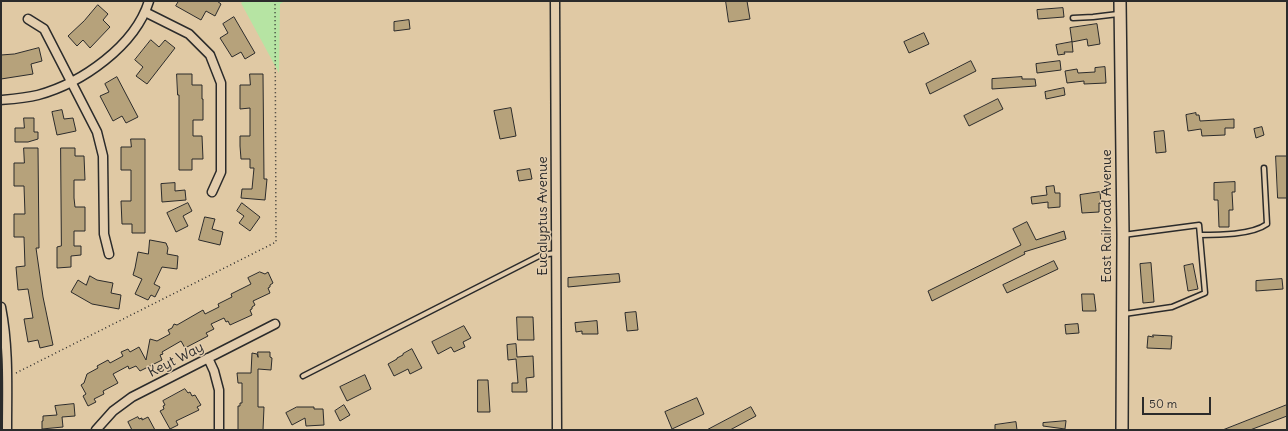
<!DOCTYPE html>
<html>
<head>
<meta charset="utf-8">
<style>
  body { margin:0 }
  #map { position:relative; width:1288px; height:431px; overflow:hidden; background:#e0c9a4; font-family:Delius,sans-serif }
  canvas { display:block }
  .frame { position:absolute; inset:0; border:2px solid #2b2b2b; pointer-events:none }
  .scale { position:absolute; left:1142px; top:397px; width:69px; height:18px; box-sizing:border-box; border:2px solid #2b2b2b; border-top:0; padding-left:5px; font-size:12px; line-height:14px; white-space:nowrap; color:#2b2b2b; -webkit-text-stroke:3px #e3cdad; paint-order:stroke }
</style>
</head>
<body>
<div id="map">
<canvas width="1288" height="431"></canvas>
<div class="frame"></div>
<div class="scale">50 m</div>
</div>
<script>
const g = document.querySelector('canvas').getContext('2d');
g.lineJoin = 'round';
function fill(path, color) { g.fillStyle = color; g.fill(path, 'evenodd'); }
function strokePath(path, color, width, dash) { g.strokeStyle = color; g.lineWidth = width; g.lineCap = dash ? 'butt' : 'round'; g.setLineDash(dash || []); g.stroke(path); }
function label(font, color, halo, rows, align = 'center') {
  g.font = font + ' Delius,sans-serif'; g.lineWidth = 3; g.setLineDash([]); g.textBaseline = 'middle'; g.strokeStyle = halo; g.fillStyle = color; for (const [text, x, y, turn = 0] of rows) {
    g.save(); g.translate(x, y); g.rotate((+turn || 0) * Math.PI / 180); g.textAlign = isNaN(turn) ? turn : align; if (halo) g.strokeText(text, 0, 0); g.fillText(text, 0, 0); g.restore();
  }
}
fill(new Path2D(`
  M244,1H285L280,4L279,73L241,3Z`), '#b6e4a3');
const building = new Path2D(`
  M179,1H217L221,4L215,16L206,11L201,20L176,6Z
  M726,1H747L750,19L729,22Z
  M98,5L108,14L103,20L110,27L90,48L83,40L77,46L68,36L84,21Z
  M1063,8L1064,17L1038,19L1037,10Z
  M234,17L255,53L245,59L241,52L232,57L220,38L228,33L223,24Z
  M409,20L410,29L394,31V22Z
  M1097,24L1100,44L1088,46L1087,39L1072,42L1070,28Z
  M924,33L929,44L909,53L904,42Z
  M151,40L159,47L165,40L175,48L147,84L136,76L143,67L135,60Z
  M1072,42L1073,52H1064L1065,54L1058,55L1056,45Z
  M39,48L42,61L31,64L33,74L1,79V55L14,54Z
  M971,61L976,71L930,94L926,84Z
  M1060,61L1061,70L1037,73L1036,64Z
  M1105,67L1106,83L1084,84V81L1067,83L1065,71L1077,69L1078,73L1095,72V68Z
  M177,74H192V85H202V99H203V120H193V136H202L203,159H192V170H179V95H178Z
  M250,74H263L264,179H267L265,200L241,198L242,189H252L254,168H250V159H241L240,146V136H250V108L240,109V85H250Z
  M117,77L138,117L126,123L122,116L113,121L100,96L109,92L105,84Z
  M1022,77V79H1035L1036,86L992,89V79Z
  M1064,88L1065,95L1046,99L1045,92Z
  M998,99L1003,109L969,126L964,116Z
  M511,108L516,136L500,139L494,111Z
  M62,110L64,119L73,118L76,131L57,135L52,112Z
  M1196,113V115H1199L1200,121L1234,119V128H1225V135L1202,136L1201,129L1188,131L1186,115Z
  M24,118H34V132H38V139L28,142H15V128H24Z
  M1262,127L1264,135L1256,138L1254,129Z
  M1164,131L1166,152L1156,153L1154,132Z
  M131,139H145V233H132V224H122L121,201H131V170H121V147H131Z
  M24,148H38L39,248H36L43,297L53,345L40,348L38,340L28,342L24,319L33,318L28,289L18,290L16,267L25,266L24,237H14V214H25L24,186H14V163H24Z
  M61,148H75V156H84L85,180H74V198L75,207H85V231H74V246H81V255L71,256V267L57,268V247L61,246Z
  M1276,156H1287V198H1278Z
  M530,169L532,179L519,181L517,171Z
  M1235,182V192H1232L1233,210H1229V227H1219L1218,200H1214V183Z
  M175,183V191L185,190L186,200L162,202L161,184Z
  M1054,186L1055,193H1060V207L1048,208V202L1032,204L1031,197L1047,195L1046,187Z
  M1100,192L1101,203H1099V212L1082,213L1080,195Z
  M188,203L192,211L183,216L188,226L176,232L167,213Z
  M242,203L260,217L250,231L239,223L244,216L237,211Z
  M205,217L215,219L212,229L223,232L220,245L199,240Z
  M1027,222L1036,240L1064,231L1066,239L1024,252L1025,254L932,301L928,291L1021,245L1013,229Z
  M150,240L166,243L168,248L167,254L178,256L177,269L162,267L154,284L160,287L155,297L151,295L148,300L135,294L142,279L133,275L135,268L138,252L148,254Z
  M1054,261L1058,269L1007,293L1003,285Z
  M1151,263L1154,302L1143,303L1140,264Z
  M1193,264L1198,289L1188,291L1184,266Z
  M260,272L265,274L268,272L273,283L270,285V287L268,288L270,293L253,301L255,305L252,307V309L250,310L252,315L230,325L228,321L226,322L224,318L211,324L214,329L206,333L208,336L185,348L181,341L162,352L163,354L160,355L162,360L140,371L136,366L129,369L128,366L113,374L118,383L103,391L104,394L94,399L96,402L88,406L83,396L86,394L81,385L84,383L87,374L98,368L97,366L108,360L110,363L123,356L121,352L128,349L130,352L139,347L146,360L150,339L157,341L170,334L168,330L172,328L174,324L177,325L203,310L205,314L219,307L218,304L232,297L231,294L251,284L248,278Z
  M619,274L620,282L568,287V278Z
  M90,276L97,280L113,283L111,293L121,295L119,309L92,304L71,292L78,280L86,285Z
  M1282,279L1283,289L1256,291V281Z
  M1082,294H1094L1096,311H1083Z
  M636,312L638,330L627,331L625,313Z
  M517,317H533L534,340H518Z
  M597,321L598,334H582V331L576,332L575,323Z
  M1078,324L1079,333L1066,334L1065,325Z
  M464,326L471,338L463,342L465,347L454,352L451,347L438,354L432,342Z
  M1153,335L1172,336L1171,349L1147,348L1148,336L1153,337Z
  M516,344L517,357L533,356L534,377L526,378L527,392H512V383H518L516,359L508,360L507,345Z
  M412,349L422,368L410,374L408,369L394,376L388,364L397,359V358L403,355V354Z
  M258,352H270V357L272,358L271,370L258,369V407H264L263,430H238V406H240V403H242V383H238L237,373H251L252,353L257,354L258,357Z
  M365,375L371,389L347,401L340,387Z
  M478,380H488L490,412H478Z
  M185,389L188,393L190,392L192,396L195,395L201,405L197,407L199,410L176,421L178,425L170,429L160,411L164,409L163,406L165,405L163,401Z
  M697,398L704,414L672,429L665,412Z
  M74,404L75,416L62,417L63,427L42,429V421H43V416L57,415L55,406Z
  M344,405L350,415L340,421L335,411Z
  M1287,405V416L1250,430H1223Z
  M297,407H314V409H323L324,425L306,426L305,418L292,425L286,413Z
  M751,407L756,416L730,430H707Z
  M138,417L139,419L142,418V420L148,417L155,430H132L128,422Z
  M1066,421L1065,429L1043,426V423Z
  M1016,422L1017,430H995V425Z`);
fill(building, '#b6a27b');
strokePath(building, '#2b2b2b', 1);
const lane = new Path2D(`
  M1073,18L1093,17L1118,14
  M1123,235L1199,225L1205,293L1172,307L1124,314
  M1200,235C1218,235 1252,235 1267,224L1264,168
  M303,376L541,255L556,253`);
const street = new Path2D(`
  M555,1L557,430
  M145,12L189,34L210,55L221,83V172L212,192
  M28,19L44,29L97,132L103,156L104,234L109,254
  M1,100C13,99 26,98 38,95C82,83 135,46 149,1
  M1,307C9,348 7,389 7,430
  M208,358L214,371L219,390V430
  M96,430L113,411L132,397L275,324`);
const secondary = new Path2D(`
  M1120,1L1123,235L1122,430`);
strokePath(lane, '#2b2b2b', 7);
strokePath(street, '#2b2b2b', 11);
strokePath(secondary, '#2b2b2b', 14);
strokePath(new Path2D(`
  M16,373L276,242L275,1`), '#2b2b2b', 1.5, [1, 3]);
strokePath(lane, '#e3cdad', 4);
strokePath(street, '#e3cdad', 8);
strokePath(secondary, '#e3cdad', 11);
label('14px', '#2b2b2b', '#e3cdad', [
  ["Eucalyptus Avenue",543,216,-90],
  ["East Railroad Avenue",1107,216,-90],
  ["Keyt Way",176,360,-27]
]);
</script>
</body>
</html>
